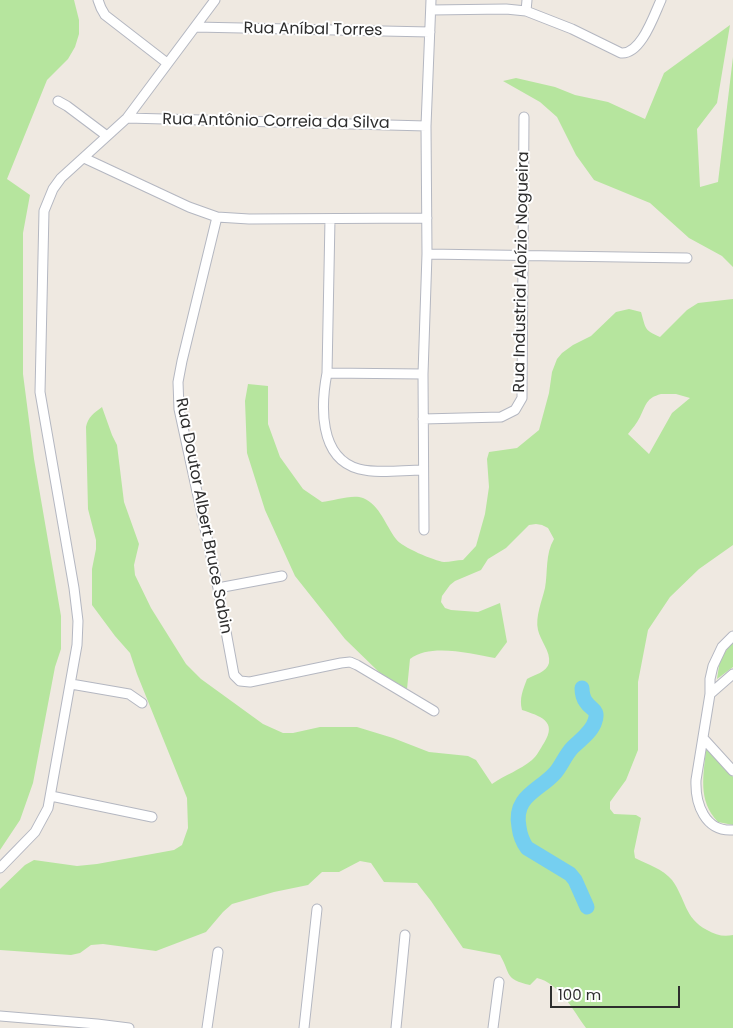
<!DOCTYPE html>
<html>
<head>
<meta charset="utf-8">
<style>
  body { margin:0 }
  #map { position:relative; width:733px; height:1028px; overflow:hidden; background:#efe9e1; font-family:Poppins,sans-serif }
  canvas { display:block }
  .scale { position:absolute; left:550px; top:986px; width:130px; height:22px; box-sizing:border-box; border:2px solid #2e2e2e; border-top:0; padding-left:6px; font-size:15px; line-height:18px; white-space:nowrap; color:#2e2e2e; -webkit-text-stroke:4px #fff; paint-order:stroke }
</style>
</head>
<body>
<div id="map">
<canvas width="733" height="1028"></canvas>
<div class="scale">100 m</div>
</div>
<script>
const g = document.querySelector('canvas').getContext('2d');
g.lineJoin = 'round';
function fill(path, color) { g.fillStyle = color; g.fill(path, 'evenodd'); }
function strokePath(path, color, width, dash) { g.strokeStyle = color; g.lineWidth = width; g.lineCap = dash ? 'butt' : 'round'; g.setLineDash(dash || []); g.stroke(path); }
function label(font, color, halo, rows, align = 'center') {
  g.font = font + ' Poppins,sans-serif'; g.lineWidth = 4; g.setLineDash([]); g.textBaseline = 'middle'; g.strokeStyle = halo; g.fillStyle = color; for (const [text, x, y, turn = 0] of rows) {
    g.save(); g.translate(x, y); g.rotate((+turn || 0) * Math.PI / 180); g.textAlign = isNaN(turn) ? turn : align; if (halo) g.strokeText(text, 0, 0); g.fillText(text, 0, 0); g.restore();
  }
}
fill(new Path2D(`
  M0,0H74L79,20V34L75,47L68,59L47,80L7,179L30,195L23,233V374L34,459L61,616V649L55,667L33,783L20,820L0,850Z
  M730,25L717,103L697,129L700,187L718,182L733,57V267L722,256L689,238L650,203L594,180L576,155L557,117L540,102L503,81L516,78L555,87L575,95L608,102L645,119L664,73Z
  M733,299V545L699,569L670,597L648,630L638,682V750L626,780L610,802V809L614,814L636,815L641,818L634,851L635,858C647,864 663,869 672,880C686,899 684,918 707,930C716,935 723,937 733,935V1028H586C573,1010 559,983 537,978L530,985C504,979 511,974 500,955L463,948L431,901L417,883L384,882L371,863L360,861L339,872H322L308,885L274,892L232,904L223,912L206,932L156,951L103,944L91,945L80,953L71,955L0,950V889L25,865L34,860L77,866L97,864L174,850L182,845L188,828L187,798L137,674L130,653L115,636L92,605V569L96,549V540L88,509L86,427C88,417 94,413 102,407L112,435L117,445L124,502L139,544L134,565L135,575L151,608L186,664L201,679L263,724L283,733H293L320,727H357L393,738L429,752L468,756L476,760L492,784C505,775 520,770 532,760C537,756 540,749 544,743C558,721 540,716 522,710C519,698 523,690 527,679C534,675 547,672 549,663C551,652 540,640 538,630C535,617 542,601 545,588C548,572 545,554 554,539L548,528L542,525L536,524L529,525L506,548L488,559L481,570L455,581L450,585L442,596L441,602L445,608L451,610L478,612L500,603L507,642L495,658C471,654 431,643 410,659L407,689L381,674L345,639L295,576L265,510L247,453L245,401L248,384L268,386V424L280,457L303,489L322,502C334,501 352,494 363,498C380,505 386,526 396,539C401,547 435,561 444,562C450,562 457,560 463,560L476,546L485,514L489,487L487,459L489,452L517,448L539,430L549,393L552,372L557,359L562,353L573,345L591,336L616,312L629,309L641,312C646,329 644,330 660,337L687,310L698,303ZM661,394H676L690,398L672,413L649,454L628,434C632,429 637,423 640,417C646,405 646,398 661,394Z
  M733,641V667L717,679L720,659Z
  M706,747L733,777V825L718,822C697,800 704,775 706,747Z`), '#b6e59e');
strokePath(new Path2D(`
  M582,688C582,693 583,698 586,702C591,710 599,709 595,721C592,732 580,740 573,747C565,755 562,765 555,773C539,791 513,796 519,827C520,835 522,841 527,848L570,874L575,880L587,907`), '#75cff0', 15);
const minor = new Path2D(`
  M98,0L101,8L105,15L167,63
  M431,10L506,9L526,11L572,29L621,53C641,55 654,15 661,0
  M526,11L527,0
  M195,27L430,32
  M58,101L67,106L107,136
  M127,118L426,126
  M84,158L189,207L217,217L249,219L427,218
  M217,217L182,361L178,382L179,409L218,588L234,675L240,681L250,682L341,663L350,662L357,665L434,711
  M330,219L327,373C321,404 318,458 359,469C379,474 402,470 423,470
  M427,254L687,258
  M327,373L423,374
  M423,419L501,417L515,410L522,398L524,117
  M424,530L423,374L427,254L426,126L431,0
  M218,588L282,576
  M733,636L722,647L713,666L710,679V694L696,780C695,804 705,832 733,830
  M71,684L129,694L142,703
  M710,694L733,674
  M703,738L733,771
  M51,796L152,817
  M0,868L35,832L48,808L77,645L78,621L74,588L40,392L44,211L53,189L61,178L127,118L215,0
  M0,1016L97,1024L129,1028
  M207,1028L218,952
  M304,1028L317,909
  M396,1028L405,935
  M493,1028L499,982`);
strokePath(minor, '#b4b7c1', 11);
strokePath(minor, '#fff', 9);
label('16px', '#2e2e2e', '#fff', [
  ["Rua Aníbal Torres",313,30,1],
  ["Rua Antônio Correia da Silva",276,122,1],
  ["Rua Industrial Aloízio Nogueira",522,272,-89],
  ["Rua Doutor Albert Bruce Sabin",203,516,79]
]);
</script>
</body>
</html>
